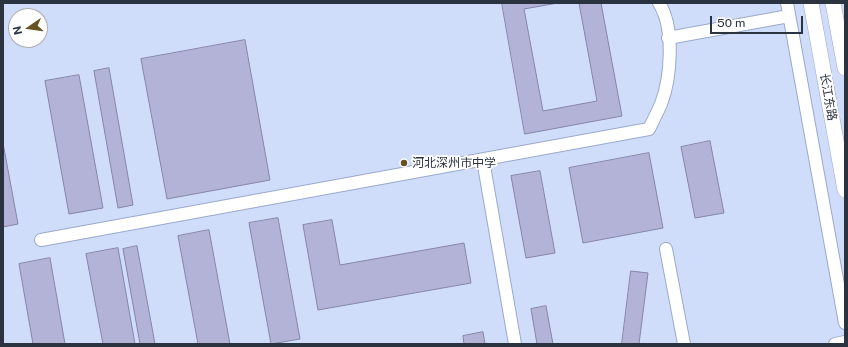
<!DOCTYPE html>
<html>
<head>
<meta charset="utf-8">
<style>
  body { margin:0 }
  #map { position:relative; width:848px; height:347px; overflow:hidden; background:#d0ddfa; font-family:"Public Sans",sans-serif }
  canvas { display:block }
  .frame { position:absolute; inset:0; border:4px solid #2b3240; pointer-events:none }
  .north { position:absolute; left:8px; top:8px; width:40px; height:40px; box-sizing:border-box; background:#fefefe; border:1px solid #aaacb2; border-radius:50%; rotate:257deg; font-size:11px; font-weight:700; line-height:16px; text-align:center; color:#2b3240 }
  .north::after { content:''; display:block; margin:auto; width:14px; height:18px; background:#685322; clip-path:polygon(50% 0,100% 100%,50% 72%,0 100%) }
  .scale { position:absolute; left:710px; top:16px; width:93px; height:18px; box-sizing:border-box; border:2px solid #2b3240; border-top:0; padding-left:5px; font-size:12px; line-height:14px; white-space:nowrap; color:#2b3240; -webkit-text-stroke:3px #fefefe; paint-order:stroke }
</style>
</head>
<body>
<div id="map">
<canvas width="848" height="347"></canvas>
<div class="frame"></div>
<div class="north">N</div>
<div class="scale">50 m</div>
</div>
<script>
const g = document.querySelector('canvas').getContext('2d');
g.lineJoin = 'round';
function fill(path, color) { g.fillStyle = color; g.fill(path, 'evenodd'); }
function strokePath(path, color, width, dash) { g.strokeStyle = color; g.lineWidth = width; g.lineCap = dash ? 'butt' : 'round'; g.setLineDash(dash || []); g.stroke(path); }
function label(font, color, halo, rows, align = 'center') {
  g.font = font + ' "Public Sans","Noto Sans SC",sans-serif'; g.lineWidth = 3.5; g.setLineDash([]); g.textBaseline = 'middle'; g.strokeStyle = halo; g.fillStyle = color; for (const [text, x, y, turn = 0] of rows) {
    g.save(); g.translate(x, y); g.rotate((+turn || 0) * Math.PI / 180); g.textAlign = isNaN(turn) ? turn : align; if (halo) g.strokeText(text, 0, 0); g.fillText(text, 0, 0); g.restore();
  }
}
const building = new Path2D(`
  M502,3H558L524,9L543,111L597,101L579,3H601L622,116L525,134Z
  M245,40L270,180L167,199L141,59Z
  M109,68L133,205L118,208L94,71Z
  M79,75L103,208L69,214L45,81Z
  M710,141L724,213L695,218L681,147Z
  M3,143L18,224L3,227Z
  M649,153L663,228L583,243L569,168Z
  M540,171L555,253L526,258L511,176Z
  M278,218L300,339L271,344L249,223Z
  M332,220L340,265L464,243L471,283L318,310L303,225Z
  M209,230L230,344H198L178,236Z
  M137,246L155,344H140L123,249Z
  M118,248L135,344H103L86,254Z
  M50,258L65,344H33L19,264Z
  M631,271L648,273L639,344H622Z
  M546,306L553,344H537L531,309Z
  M483,332L485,344H464L463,336Z`);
fill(building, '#b3b3d8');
strokePath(building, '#8585a8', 1);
const minor = new Path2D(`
  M787,3L845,323
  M668,38L789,16
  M483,160L515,344
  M41,240L649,129C653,121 657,113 661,104C671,78 675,28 659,3
  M666,249L684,344
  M835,344L845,342`);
const major = new Path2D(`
  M811,3L845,190
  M833,3L845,68`);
strokePath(minor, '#9aaacd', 14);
strokePath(major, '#9aaacd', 16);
strokePath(minor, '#fff', 12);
strokePath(major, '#fff', 15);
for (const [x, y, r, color] of [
  [404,163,4,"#685322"]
]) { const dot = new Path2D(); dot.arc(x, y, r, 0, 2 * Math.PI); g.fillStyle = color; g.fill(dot); strokePath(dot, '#fefefe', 1.5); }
label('12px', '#2b3240', '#fefefe', [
  ["长江东路",828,97,80]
]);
label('12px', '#2b3240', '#fefefe', [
  ["河北深州市中学",412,163]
], 'left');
</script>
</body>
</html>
